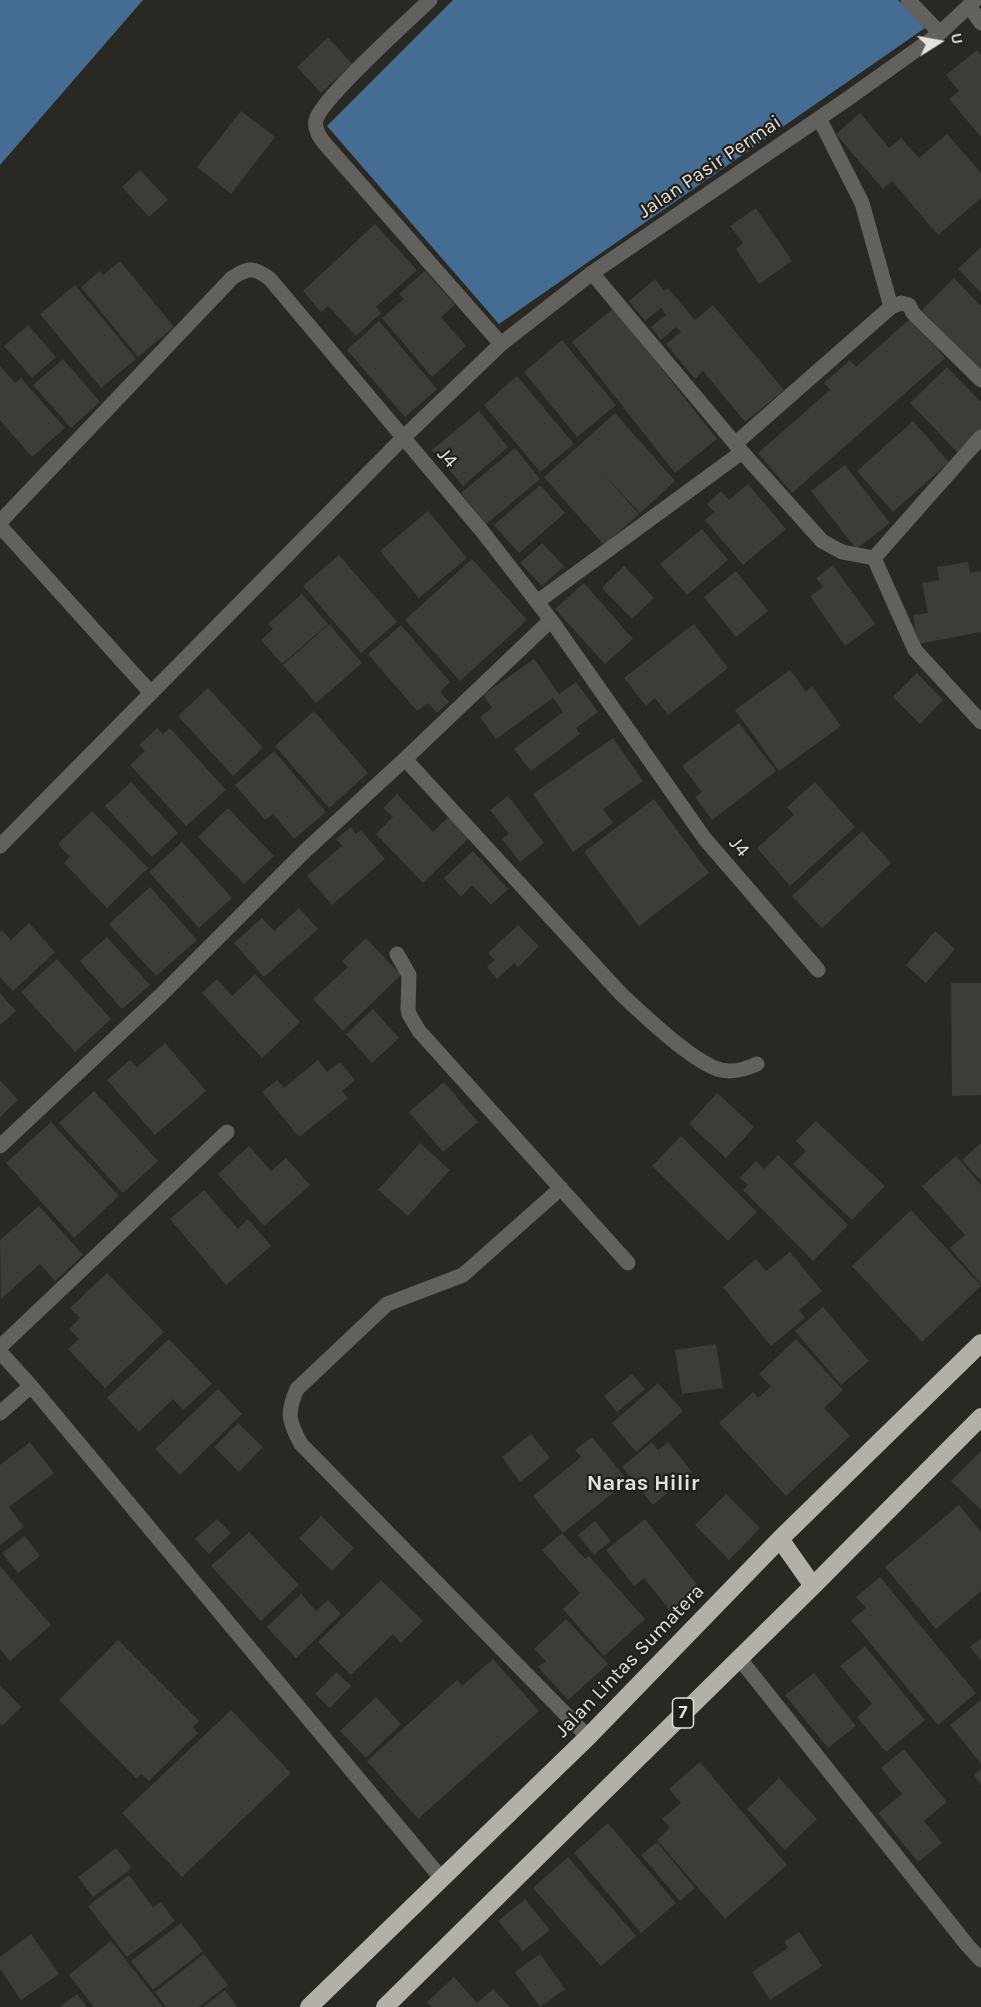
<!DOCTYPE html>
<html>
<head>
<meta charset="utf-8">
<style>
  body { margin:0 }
  #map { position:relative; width:981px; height:2007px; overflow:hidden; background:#2a2823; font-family:Karla,sans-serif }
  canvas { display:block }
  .north { position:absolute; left:909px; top:12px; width:60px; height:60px; -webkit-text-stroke:4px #211f1a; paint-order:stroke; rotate:79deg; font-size:16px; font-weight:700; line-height:24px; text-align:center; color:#e3e2de }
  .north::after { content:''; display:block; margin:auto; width:21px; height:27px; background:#e3e2de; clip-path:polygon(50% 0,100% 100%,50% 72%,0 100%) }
</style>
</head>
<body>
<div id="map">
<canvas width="981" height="2007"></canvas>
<div class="north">U</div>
</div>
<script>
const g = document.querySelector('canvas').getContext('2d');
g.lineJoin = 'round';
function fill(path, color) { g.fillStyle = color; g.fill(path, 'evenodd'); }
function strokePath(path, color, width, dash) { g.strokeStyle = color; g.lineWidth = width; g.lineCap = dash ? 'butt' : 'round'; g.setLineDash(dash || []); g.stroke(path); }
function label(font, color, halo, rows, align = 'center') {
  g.font = font + ' Karla,sans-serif'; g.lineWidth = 4.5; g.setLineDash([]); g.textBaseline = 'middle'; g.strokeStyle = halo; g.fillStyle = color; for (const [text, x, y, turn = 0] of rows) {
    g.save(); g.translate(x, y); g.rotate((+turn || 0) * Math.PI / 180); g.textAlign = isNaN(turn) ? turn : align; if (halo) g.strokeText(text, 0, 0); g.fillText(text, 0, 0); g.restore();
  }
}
fill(new Path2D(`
  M0,0H143L0,165Z
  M453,0H898L925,28L499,324L327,126Z`), '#456c92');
fill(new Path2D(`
  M328,37L352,64L321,93L297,67Z
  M977,50L981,55V137L949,99L959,91L946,75Z
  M241,111L275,137L231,194L197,167Z
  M860,113L889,148L901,138L919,158L947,134L981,173V198L938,235L892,181L883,189L836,134Z
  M140,170L168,200L149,217L122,187Z
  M756,208L792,261L759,284L736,249L743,243L730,226Z
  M375,224L417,270L376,307L381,313L356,336L328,306L321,312L303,291Z
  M981,247V293L958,269Z
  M120,261L174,327L138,357L81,287L100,271L103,275Z
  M425,271L455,305L441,317L466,346L432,377L382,318L404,299L399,294Z
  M954,278L981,306V373L922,310Z
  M655,279L664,291L668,288L695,320L713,305L784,390L745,422L703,371L695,379L666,344L681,332L676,327L661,340L651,327L666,315L661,308L645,321L629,301Z
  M75,285L136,359L101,388L40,314Z
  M614,308L717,439L675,473L572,342Z
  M911,318L945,358L792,493L758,453L830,390L824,383L850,360L856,367Z
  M379,321L437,389L405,417L347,350Z
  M28,325L56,357L32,378L4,346Z
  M562,340L616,405L577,437L524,372Z
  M63,359L100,402L71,428L33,385Z
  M0,366L15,383L21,378L65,428L32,457L0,420Z
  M947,367L981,402V430L958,453L910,403Z
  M517,376L574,444L540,472L484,405Z
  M479,411L508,447L463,486L432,450Z
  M615,413L675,481L640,513L596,466L639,514L604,545L544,477Z
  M913,421L949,462L893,512L857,471Z
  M515,448L540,479L486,524L461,493Z
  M845,465L890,523L856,549L811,491Z
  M748,484L786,529L743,565L705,520L715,512L707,504L721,491L729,500Z
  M540,485L565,513L519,553L494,525Z
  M428,511L467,558L419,598L380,551Z
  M702,529L728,560L687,595L660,564Z
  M542,543L564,566L542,586L520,563Z
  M339,555L397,622L361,653L303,586Z
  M472,559L527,620L460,681L405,620Z
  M968,562L970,573L981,571V632L918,644L913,615L928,613L922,583L939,580L937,567Z
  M833,565L875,624L845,646L810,596L823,587L816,578Z
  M624,566L654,598L632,619L602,588Z
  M736,571L768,611L736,637L704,597Z
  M584,583L633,639L605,664L555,609Z
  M302,594L328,624L282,664L261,640L273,629L268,624Z
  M329,624L362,663L316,703L283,665Z
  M694,624L728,668L668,715L655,698L646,706L624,678Z
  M401,625L450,682L440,692L449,702L437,713L428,703L417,711L368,654Z
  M534,659L559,694L576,682L598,712L576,728L580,734L531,771L514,749L563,712L553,698L496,739L480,717L492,708L483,695Z
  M790,670L806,692L812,686L841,726L779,771L735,710Z
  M917,673L943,700L920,724L893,697Z
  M208,688L263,748L233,776L178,716Z
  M314,711L368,773L329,808L275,746Z
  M739,723L776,771L712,820L695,797L702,792L682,766Z
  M157,728L163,734L170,728L226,790L186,826L130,765L145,751L139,745Z
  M613,738L643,781L603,809L613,823L573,852L533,794Z
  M274,751L326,812L294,839L273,814L265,820L235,785Z
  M131,782L178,833L152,857L105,806Z
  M815,782L855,827L790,886L757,848L794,815L787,807Z
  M397,794L433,832L448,817L469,838L423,883L376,834L393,817L383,808Z
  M508,796L544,843L520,862L502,839L509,834L490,810Z
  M654,799L709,873L639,926L584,852Z
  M228,808L274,856L244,884L198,837Z
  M92,811L148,868L107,908L64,863L70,857L58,844Z
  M351,827L356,834L361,830L385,859L332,905L307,876L342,846L336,839Z
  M862,831L891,863L822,928L792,896Z
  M182,842L232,898L199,928L149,872Z
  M473,851L508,889L491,905L472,885L461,897L444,878Z
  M150,887L197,940L156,976L109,924Z
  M299,908L318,929L264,977L234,943L262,918L274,931Z
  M29,923L55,952L13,991L0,977V932L2,930L11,940Z
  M518,925L539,946L518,967L514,963L497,979L487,967L495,960L488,953Z
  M935,931L955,949L926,983L906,965Z
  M107,937L150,985L122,1009L80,961Z
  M366,938L401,975L343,1031L313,999L348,967L342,961Z
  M57,959L111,1019L75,1052L21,992Z
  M255,974L300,1022L262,1058L202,993L217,979L232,996Z
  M951,983H981V1095L952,1096Z
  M0,993L16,1011L0,1025Z
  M373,1009L399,1038L372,1063L346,1034Z
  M165,1043L206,1091L155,1135L107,1080L130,1060L137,1067Z
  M318,1060L327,1072L340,1062L355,1080L342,1091L348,1098L299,1137L262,1092L277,1080L284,1088Z
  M0,1080L18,1100L0,1117Z
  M444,1082L478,1122L443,1152L409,1112Z
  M94,1091L158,1161L123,1193L59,1123Z
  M717,1093L754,1127L726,1158L689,1124Z
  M816,1121L885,1186L852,1220L793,1164L806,1151L796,1141Z
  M51,1122L119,1196L74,1238L6,1163Z
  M681,1136L757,1212L728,1241L652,1166Z
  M420,1143L450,1170L408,1216L378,1190Z
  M981,1143V1181L962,1160Z
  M249,1146L271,1171L286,1158L310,1185L264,1226L218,1174Z
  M778,1155L848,1225L813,1261L743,1190L748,1185L740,1178L756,1161L764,1169Z
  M956,1156L981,1185V1284L950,1248L965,1235L922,1186Z
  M204,1190L238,1229L248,1219L271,1246L226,1285L170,1219Z
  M39,1206L83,1255L55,1281L40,1264L1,1299L0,1240Z
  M911,1210L981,1286L922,1342L852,1266Z
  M790,1252L822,1291L799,1310L805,1318L771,1346L723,1287L756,1259L766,1271Z
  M107,1273L164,1332L105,1388L68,1349L79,1339L69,1329L80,1318L70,1308Z
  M823,1307L869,1361L841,1385L795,1331Z
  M169,1339L212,1384L183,1410L173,1399L139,1432L107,1398Z
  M796,1339L843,1390L824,1408L850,1436L786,1496L719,1423L753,1392L758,1398L771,1386L759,1374Z
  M716,1344L723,1388L682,1394L675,1350Z
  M632,1374L645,1389L617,1412L604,1396Z
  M658,1383L683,1411L636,1452L612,1423Z
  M218,1389L242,1414L180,1475L155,1449Z
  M238,1423L263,1447L239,1472L214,1447Z
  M531,1434L550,1458L520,1482L502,1457Z
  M592,1437L628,1481L563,1533L533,1496L581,1457L575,1450Z
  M30,1442L54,1473L9,1507L24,1527L0,1545V1465Z
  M652,1442L658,1450L668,1442L692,1472L653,1505L622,1467Z
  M981,1451V1510L951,1481Z
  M726,1494L760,1528L729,1560L695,1525Z
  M959,1505L981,1532V1591L936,1629L885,1567Z
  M321,1516L354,1548L332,1571L299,1538Z
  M217,1519L231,1533L209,1554L195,1539Z
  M645,1519L701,1590L672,1613L644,1578L634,1586L606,1550Z
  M595,1521L611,1541L594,1555L578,1535Z
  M249,1532L299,1585L261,1621L211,1566Z
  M562,1533L585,1559L589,1556L645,1619L604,1656L563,1609L580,1593L542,1550Z
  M25,1536L40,1556L18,1573L2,1553Z
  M0,1566L51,1625L10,1661L0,1649Z
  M880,1577L976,1693L938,1725L851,1620L866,1608L856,1597Z
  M381,1580L423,1621L401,1643L393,1634L351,1675L318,1642Z
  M301,1594L316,1611L328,1600L341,1614L296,1658L267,1627Z
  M566,1619L608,1664L568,1700L538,1667L546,1661L534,1649Z
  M981,1638V1660L970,1647Z
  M118,1640L199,1721L193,1727L198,1733L149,1781L141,1774L137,1779L59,1700Z
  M865,1646L925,1720L886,1752L857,1717L872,1704L840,1666Z
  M493,1659L539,1711L418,1819L367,1761L457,1680L462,1686Z
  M336,1672L351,1686L330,1708L315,1694Z
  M814,1673L856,1726L828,1748L785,1695Z
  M0,1685L21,1707L2,1726L0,1724Z
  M376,1697L401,1724L366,1758L340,1731Z
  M981,1700V1764L950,1725Z
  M231,1710L291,1773L182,1877L122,1813Z
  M904,1749L947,1802L924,1821L942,1843L918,1862L878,1813L902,1794L881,1768Z
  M700,1762L787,1865L725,1919L657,1840L670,1828L662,1819L681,1803L669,1789Z
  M981,1769V1785L974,1775Z
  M779,1778L817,1819L785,1850L747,1809Z
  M608,1823L676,1903L641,1933L574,1853Z
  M657,1842L695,1888L680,1901L641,1855Z
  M116,1848L132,1868L93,1897L78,1877Z
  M568,1857L636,1936L601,1966L533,1888Z
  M129,1875L153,1907L161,1902L175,1921L127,1957L88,1906Z
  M525,1899L550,1930L523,1951L498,1921Z
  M181,1923L203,1951L153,1990L131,1961Z
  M799,1932L822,1966L770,2000L752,1972L788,1948L784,1942Z
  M31,1934L59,1974L21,2000L0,1969V1957Z
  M111,1941L163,2007H94L69,1975Z
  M204,1954L228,1985L199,2007H166L155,1992Z
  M540,1954L565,1989L540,2007L515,1972Z
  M454,1977L477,2003L493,1989L510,2007H432L427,2002Z
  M225,1990L237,2007H203Z
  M77,1994L87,2007H60Z`), '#3e3c36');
strokePath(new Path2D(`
  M430,0C409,20 321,99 316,120C314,130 320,138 326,145L501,344
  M908,0L940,33
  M969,6L981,23
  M819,118L862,203L891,307
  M592,273L742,452L822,541L842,552L874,558
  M981,437L874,558L915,650L981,722
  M736,443L891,307L901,303L909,305L913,313L981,380
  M0,522L232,278C249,267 254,267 270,279L482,531L551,620L705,839L818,970
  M0,526L151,693
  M537,602L742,452
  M405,759L621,994C643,1014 693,1063 721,1070C734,1073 746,1069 757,1064
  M0,846L402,439L501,344L592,273L846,100L940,33L975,0
  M397,954L409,975L408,1009L409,1014L419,1031L628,1263
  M0,1146L161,995L305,851L405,759L551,620
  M561,1188L463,1275L387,1304L297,1389C286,1413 289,1422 301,1444L588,1737
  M0,1347L227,1132
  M0,1352L31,1386L442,1879
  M0,1413L31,1386
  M739,1658L968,1946L981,1960`), '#62615e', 15);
strokePath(new Path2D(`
  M780,1539L813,1586
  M309,2007L588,1737L780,1539L981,1343
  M385,2007L813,1586L981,1417`), '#b2b0a9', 18);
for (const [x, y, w] of [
  [683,1713,21]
]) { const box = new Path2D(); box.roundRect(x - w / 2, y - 15, w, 30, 4.5); g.fillStyle = '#211f1a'; g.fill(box); strokePath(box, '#e3e2de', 1.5); }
label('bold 18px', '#e3e2de', null, [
  ["7",683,1713]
]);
label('20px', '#e3e2de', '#211f1a', [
  ["Jalan Pasir Permai",710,167,-34],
  ["J4",447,458,49],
  ["J4",739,847,50],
  ["Jalan Lintas Sumatera",630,1661,-46]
]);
label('bold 22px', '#e3e2de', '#211f1a', [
  ["Naras Hilir",643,1484]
]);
</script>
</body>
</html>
